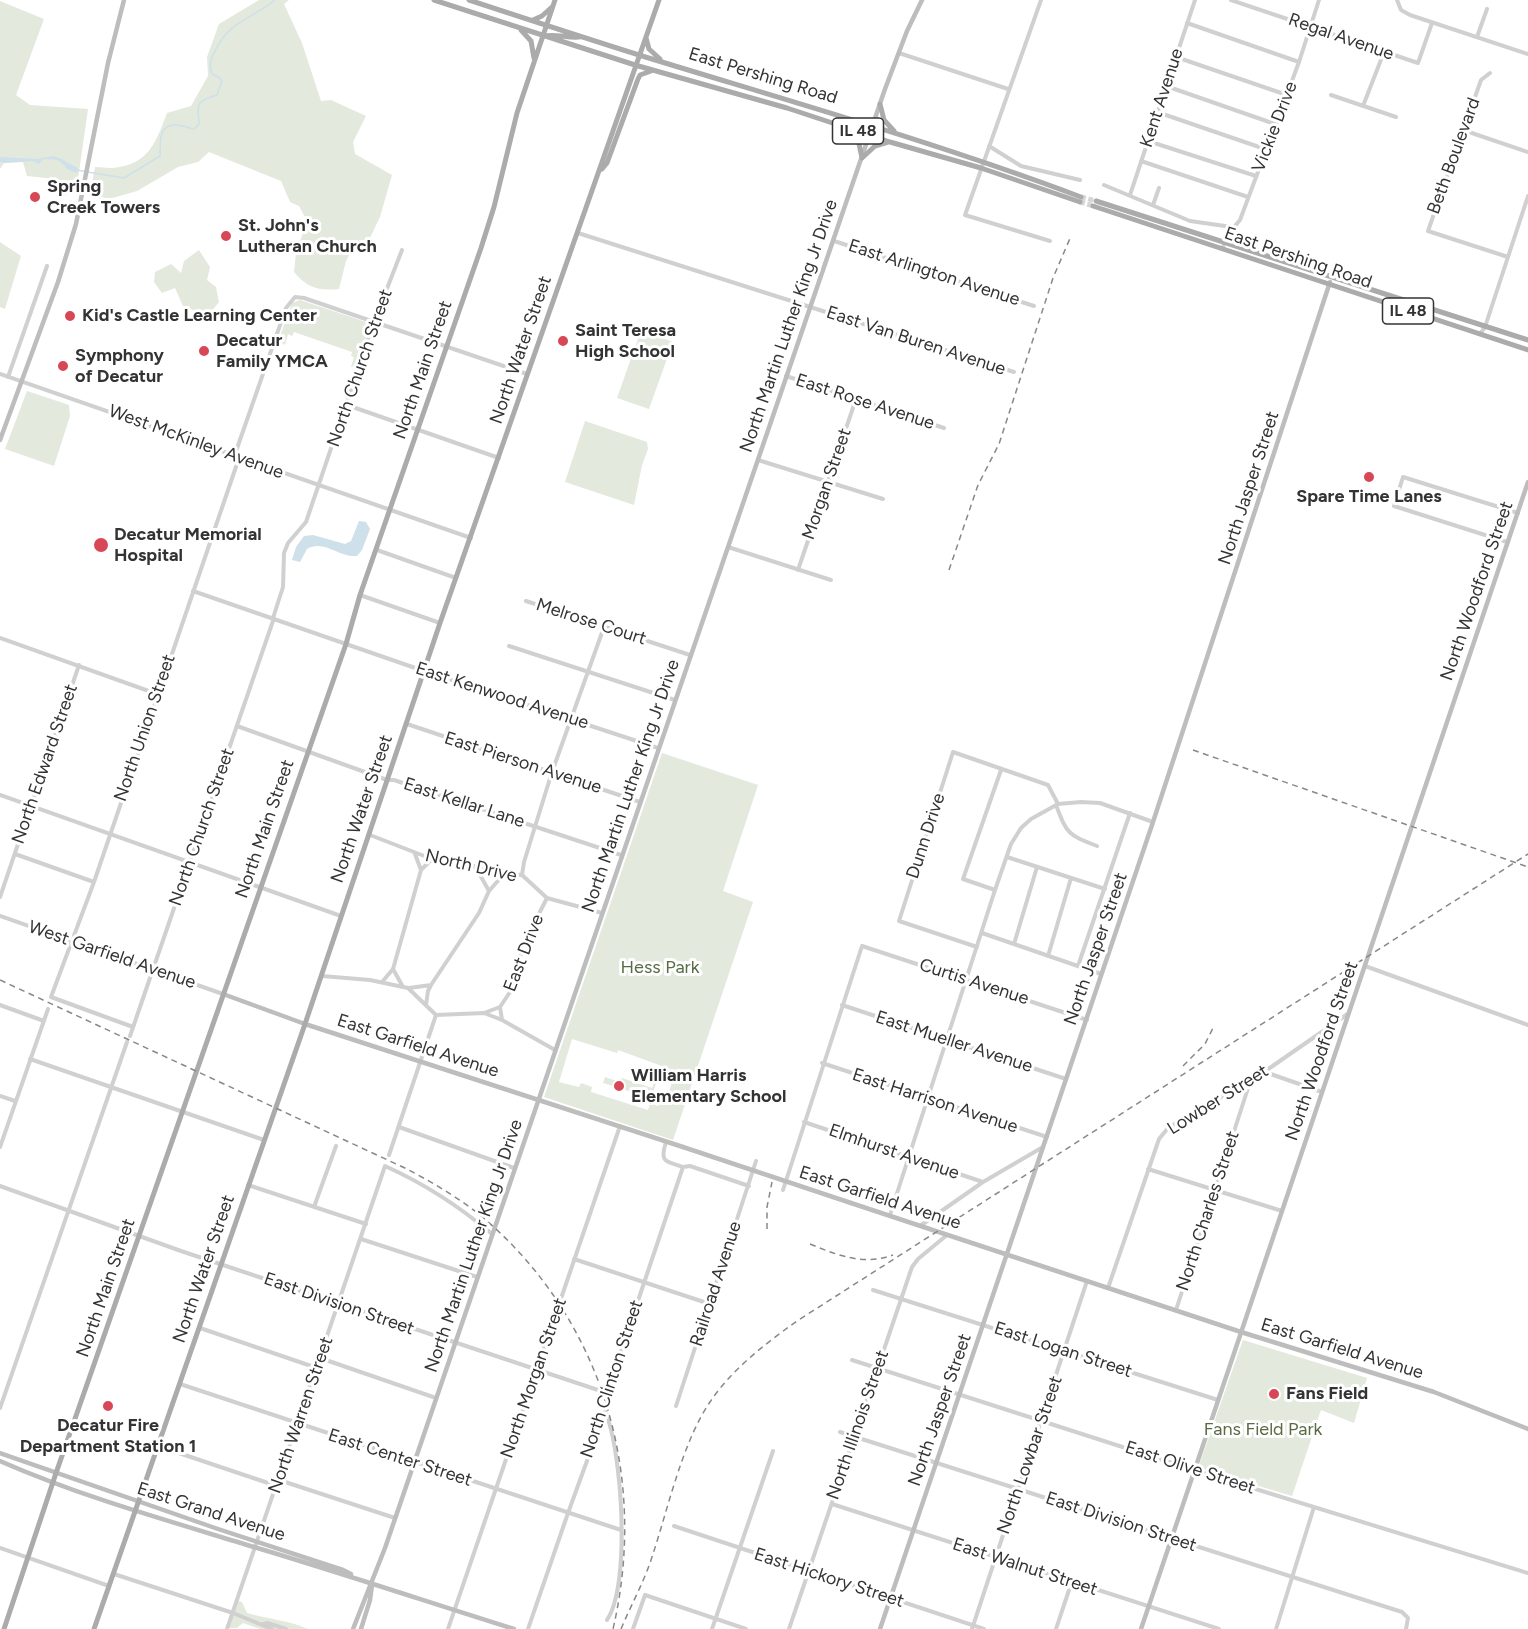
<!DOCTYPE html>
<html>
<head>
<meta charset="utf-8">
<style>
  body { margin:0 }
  canvas { display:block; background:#fff }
</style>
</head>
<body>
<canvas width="1528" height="1629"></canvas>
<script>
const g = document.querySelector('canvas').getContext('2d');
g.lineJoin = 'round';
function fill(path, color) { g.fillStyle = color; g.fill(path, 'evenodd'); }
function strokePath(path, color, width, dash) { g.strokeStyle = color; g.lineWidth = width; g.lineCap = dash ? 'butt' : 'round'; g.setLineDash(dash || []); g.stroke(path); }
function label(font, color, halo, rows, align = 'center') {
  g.font = font + ' Figtree,sans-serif'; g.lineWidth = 6; g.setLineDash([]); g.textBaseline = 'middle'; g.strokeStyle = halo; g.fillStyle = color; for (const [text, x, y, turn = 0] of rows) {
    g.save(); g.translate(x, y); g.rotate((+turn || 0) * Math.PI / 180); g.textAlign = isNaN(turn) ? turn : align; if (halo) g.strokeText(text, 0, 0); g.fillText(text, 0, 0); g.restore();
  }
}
fill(new Path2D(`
  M259,0H289L284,4L302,43L321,101L331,100L366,116L353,142L355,154L392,175L380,217L367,244L352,249L346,261L339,289C319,291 307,288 294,272L296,253L307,221L299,206L290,202L281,181L209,152L198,162L178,167L137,191L109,199L90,193L95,167C103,167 112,169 119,167C150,163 158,137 167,113L191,106L208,76L207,57L219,24Z
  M0,1L44,19L16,95L30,105L88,109L77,186L65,196L55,179L27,176L23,162L4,163L0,169Z
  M0,242L21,256L5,309L0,307Z
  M199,250L210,267L207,280L216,287L219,302L208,316L183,306L175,288L162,293L154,282L155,272L171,264L181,273L184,261Z
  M300,300L369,323L370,325L358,365L351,367L354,357L351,356L352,352L294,332L292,336L288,334L285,345L282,343L280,336L292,303Z
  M641,330L673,342L649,409L617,398Z
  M27,391L69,405L70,416L54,466L5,449Z
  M585,421L647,442L648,449L642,465L634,505L565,482Z
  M662,753L758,785L723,891L753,902L673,1140L544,1097ZM572,1039L617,1053L618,1050L670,1069L669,1071L675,1073L665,1104L659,1102L658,1106L650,1103L648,1110L591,1092L592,1087L581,1083L579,1087L559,1082Z
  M605,1077L620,1082L622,1078L652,1088L654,1083L656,1084L651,1098L603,1083Z
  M1243,1340L1367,1378L1354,1423L1321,1410L1292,1496L1198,1468Z
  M238,1601L242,1602L247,1613C267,1619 288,1620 308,1629H260L243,1623L237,1628H229Z`), '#e3e9dd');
fill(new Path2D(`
  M53,156C65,159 68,164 78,168L77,173C64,169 68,168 59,161C54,158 48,160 43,159L39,164L33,161L4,163L0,162V157L37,159Z
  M359,521L366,522L370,529L362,550L357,556C339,558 324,539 307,549L300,562L292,560L296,547L304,536L313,535L345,544L351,541Z`), '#cee0e9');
strokePath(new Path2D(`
  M76,170L124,178L160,156C161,145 157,126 174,125C180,124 188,128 194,129L199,124C198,104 194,102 217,95L222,81L220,78L212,74C208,63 212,57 217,47C231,21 253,18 275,0`), '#cee0e9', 1.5);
strokePath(new Path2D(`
  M1081,197L1096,201
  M1080,202L1093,206`), '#d6d6d6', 5, [5, 2.5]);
strokePath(new Path2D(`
  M1041,0L965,215L1050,241
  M1231,0L1418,63L1432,23
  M1397,0L1401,10L1410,15L1528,54
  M1187,23L1299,62
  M1477,37L1487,9
  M899,53L1008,89
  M1176,57L1287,95
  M1490,73L1481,80L1428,231L1508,257
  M1166,86L1275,124
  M1331,95L1396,117
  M1363,106L1384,52
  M1157,112L1265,149
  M1463,130L1528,152
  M1148,141L1256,176
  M989,146L1021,166L1080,180
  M1141,161L1248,197
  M1104,185L1190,221L1232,227
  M1130,195L1195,0
  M1153,205L1159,188
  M578,233L1014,372
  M834,241L1034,306
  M1222,249L1229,233L1240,220L1299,62L1319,0
  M1480,334L1485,327L1528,196
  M0,374L471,538
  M786,376L944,428
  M8,377L47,266
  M347,405L499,458
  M234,457L286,308L295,297L304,298L527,374
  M758,460L883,499
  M1507,542L1394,506L1403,477L1518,513
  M728,547L831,580
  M377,550L456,578
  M798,570L856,399
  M193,591L424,671L658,748
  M360,595L440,623
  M526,601L690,655
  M273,618L283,587L284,553L288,543L306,522L374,322L402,250
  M0,638L157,694
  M509,646L675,700
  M407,724L640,802
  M237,726L387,780H394L621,855
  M0,795L341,916
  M1056,805C1067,834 1068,835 1097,846
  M370,835L432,859L445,858L454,860L497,874L522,875L547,898L602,913
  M15,854L94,882
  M415,854L421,870
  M1007,857L1105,889
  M475,866L489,891
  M522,875L524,862L552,772L604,627
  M995,890L963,879L1001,770
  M0,897L79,665
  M0,916L223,994
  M982,933L1101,974
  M1014,944L1037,867
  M977,947L899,921L953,752L1048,785L1058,804
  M1048,956L1071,878
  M1078,966L1130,813
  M1365,966L1528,1025
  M393,969L403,987
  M322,976L370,980L408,988L436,1015L484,1013L502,1020L555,1050
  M382,982L393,969L421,870L432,859
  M409,988L431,985
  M0,1005L44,1021
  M426,1005L428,991L431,985L479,913L489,891L503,875
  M842,1005L1066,1079
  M500,1007L502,1020
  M484,1013L500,1007L516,983L522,947L547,898
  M133,1027L51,997L94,882L239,458
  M130,1036L274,618
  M30,1059L264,1140
  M822,1063L1047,1137
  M1265,1072L1322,1092
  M0,1096L15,1101
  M804,1122L983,1182
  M399,1127L514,1168
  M0,1147L48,1009
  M389,1155L436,1015
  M683,1167L690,1166L749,1186
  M1148,1169L1282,1211
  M248,1185L366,1224
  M0,1186L181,1251L607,1393
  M783,1190L862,946L1087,1020
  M314,1207L336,1146
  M890,1215L995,890L1011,844L1021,828L1031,819L1058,804L1081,802L1100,803L1153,822
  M920,1226L983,1182L1043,1147
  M361,1239L477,1277
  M574,1259L710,1304
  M1108,1288L1159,1139L1168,1128L1264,1072L1349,1013
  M873,1290L1218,1400
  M1176,1310L1251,1079
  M200,1328L317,1368
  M320,1358L436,1398
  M852,1360L1194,1470L1528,1573
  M180,1384L621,1530
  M676,1406L756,1161
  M0,1408L127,1042
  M605,1411C622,1450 631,1585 607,1620
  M840,1432L1402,1612L1408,1618L1406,1629
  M158,1446L277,1486
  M279,1480L395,1518
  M832,1504L1219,1629
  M674,1526L984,1629
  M0,1548L109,1586
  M114,1574L233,1613L272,1629
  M263,1624L267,1623L286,1629
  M227,1629L385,1166C425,1184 459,1206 492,1234
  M448,1629L620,1126
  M528,1629L568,1513L607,1406V1393L683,1167C667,1161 659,1164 666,1142
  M633,1629L645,1595L746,1629
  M712,1629L773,1451
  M789,1629L912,1267L918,1259L947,1235
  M972,1629L1087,1281
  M1056,1629L1072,1581
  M1276,1629L1314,1507`), '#d0d0d0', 4);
strokePath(new Path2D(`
  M0,440L58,282L76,224L108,63L124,0
  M223,994L305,1024L683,1147
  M851,1203L1241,1332L1434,1392L1528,1429
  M0,1453L218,1529L343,1570L351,1574
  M0,1461C82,1497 169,1521 254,1547C341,1573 428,1602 514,1629
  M353,1629L385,1548L885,89L907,31L922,0
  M361,1629L370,1600L372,1585
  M880,1629L1153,822L1330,282
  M1141,1629L1528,482`), '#bdbdbd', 4.5);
strokePath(new Path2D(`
  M434,0L635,65L787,108L890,142L981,168L1080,202
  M469,0C530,20 591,40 652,59C796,103 940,144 1081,197
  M533,20L542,16L552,7
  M521,30L531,41L534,58
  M544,36C557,34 567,38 579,37
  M646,38L649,49L660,59
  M880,104L884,120L894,131
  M849,129L858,139L862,158
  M862,158L875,146L888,142
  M602,169L607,163L638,79L640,75L651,71
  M1096,201L1528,340
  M1093,206L1528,350
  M4,1629L56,1473L346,644L360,595L481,248L494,207L517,113L555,0
  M94,1629L305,1024L440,623L659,0`), '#ababab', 5);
strokePath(new Path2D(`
  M949,570L978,485L999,444L1053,278L1071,236
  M1193,750L1528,867
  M0,980L407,1169C435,1184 463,1200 487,1221C604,1323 648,1479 613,1629
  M1183,1066L1205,1044L1213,1028
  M767,1229V1207L772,1182
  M810,1244C837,1255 863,1266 893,1255
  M621,1629C631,1605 644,1582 652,1557C668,1509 682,1443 710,1402C732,1369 765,1344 797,1321L1528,854`), '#888', 1.5, [6, 4.5]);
strokePath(new Path2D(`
  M683,1147L851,1203`), '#bdbdbd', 4.5);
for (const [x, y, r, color] of [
  [35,197,6,"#d84756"],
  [226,236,6,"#d84756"],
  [70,316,6,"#d84756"],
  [563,341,6,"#d84756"],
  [204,351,6,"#d84756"],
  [63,366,6,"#d84756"],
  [1369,477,6,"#d84756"],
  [101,545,8,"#d84756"],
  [619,1086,6,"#d84756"],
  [1274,1394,6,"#d84756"],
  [108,1406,6,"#d84756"]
]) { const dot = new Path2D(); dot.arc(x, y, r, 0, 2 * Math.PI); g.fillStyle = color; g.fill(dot); strokePath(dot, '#fff', 2); }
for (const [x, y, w] of [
  [858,131,51],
  [1408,311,51]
]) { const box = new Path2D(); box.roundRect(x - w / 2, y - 13, w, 26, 4.5); g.fillStyle = '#fff'; g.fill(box); strokePath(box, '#333', 1.5); }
label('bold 16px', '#333', null, [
  ["IL 48",858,131],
  ["IL 48",1408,311]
]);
label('18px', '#333', '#fff', [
  ["Regal Avenue",1341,37,19],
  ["East Pershing Road",763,76,17],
  ["Kent Avenue",1162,98,-72],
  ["Vickie Drive",1275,127,-69],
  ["Beth Boulevard",1454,156,-70],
  ["East Pershing Road",1298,258,19],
  ["East Arlington Avenue",934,273,18],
  ["North Martin Luther King Jr Drive",789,326,-71],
  ["East Van Buren Avenue",916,341,18],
  ["North Water Street",521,350,-71],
  ["North Church Street",360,368,-71],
  ["North Main Street",423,370,-71],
  ["East Rose Avenue",865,402,18],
  ["West McKinley Avenue",196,442,20],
  ["Morgan Street",827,484,-71],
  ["North Jasper Street",1249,488,-72],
  ["North Woodford Street",1477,591,-71],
  ["Melrose Court",591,622,18],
  ["East Kenwood Avenue",502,696,18],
  ["North Union Street",145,728,-71],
  ["East Pierson Avenue",523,763,18],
  ["North Edward Street",45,764,-71],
  ["North Martin Luther King Jr Drive",631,786,-71],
  ["East Kellar Lane",464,803,18],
  ["North Water Street",362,809,-71],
  ["North Church Street",202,827,-71],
  ["North Main Street",265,829,-71],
  ["Dunn Drive",926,836,-72],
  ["North Drive",471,866,13],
  ["North Jasper Street",1096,949,-71],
  ["East Drive",524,953,-69],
  ["West Garfield Avenue",112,955,19],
  ["Curtis Avenue",974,982,18],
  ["East Mueller Avenue",954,1042,18],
  ["East Garfield Avenue",418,1046,18],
  ["North Woodford Street",1322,1051,-71],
  ["Lowber Street",1218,1100,-32],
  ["East Harrison Avenue",935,1101,18],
  ["Elmhurst Avenue",894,1152,19],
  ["East Garfield Avenue",880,1198,18],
  ["North Charles Street",1208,1211,-72],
  ["North Martin Luther King Jr Drive",474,1246,-71],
  ["North Water Street",204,1269,-71],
  ["Railroad Avenue",716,1284,-72],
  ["North Main Street",106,1288,-71],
  ["East Division Street",339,1304,19],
  ["East Garfield Avenue",1342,1349,17],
  ["East Logan Street",1063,1350,18],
  ["North Morgan Street",534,1378,-71],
  ["North Clinton Street",612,1379,-72],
  ["North Jasper Street",940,1410,-71],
  ["North Warren Street",301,1415,-71],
  ["North Illinois Street",858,1425,-71],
  ["North Lowbar Street",1030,1455,-71],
  ["East Center Street",400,1458,18],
  ["East Olive Street",1190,1468,18],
  ["East Grand Avenue",211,1512,18],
  ["East Division Street",1121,1522,18],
  ["East Walnut Street",1025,1567,18],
  ["East Hickory Street",829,1578,18]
]);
label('bold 18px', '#333', '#fff', [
  ["Spring",47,187],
  ["Creek Towers",47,208],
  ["St. John's",238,226],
  ["Lutheran Church",238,247],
  ["Kid's Castle Learning Center",82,316],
  ["Saint Teresa",575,331],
  ["High School",575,352],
  ["Decatur",216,341],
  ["Family YMCA",216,362],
  ["Symphony",75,356],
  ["of Decatur",75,377],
  ["Spare Time Lanes",1369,497,"center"],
  ["Decatur Memorial",114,535],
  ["Hospital",114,556],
  ["William Harris",631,1076],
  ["Elementary School",631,1097],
  ["Fans Field",1286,1394],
  ["Decatur Fire",108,1426,"center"],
  ["Department Station 1",108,1447,"center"]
], 'left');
label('18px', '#576c43', '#fff', [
  ["Hess Park",660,968],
  ["Fans Field Park",1263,1430]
]);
</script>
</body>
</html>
